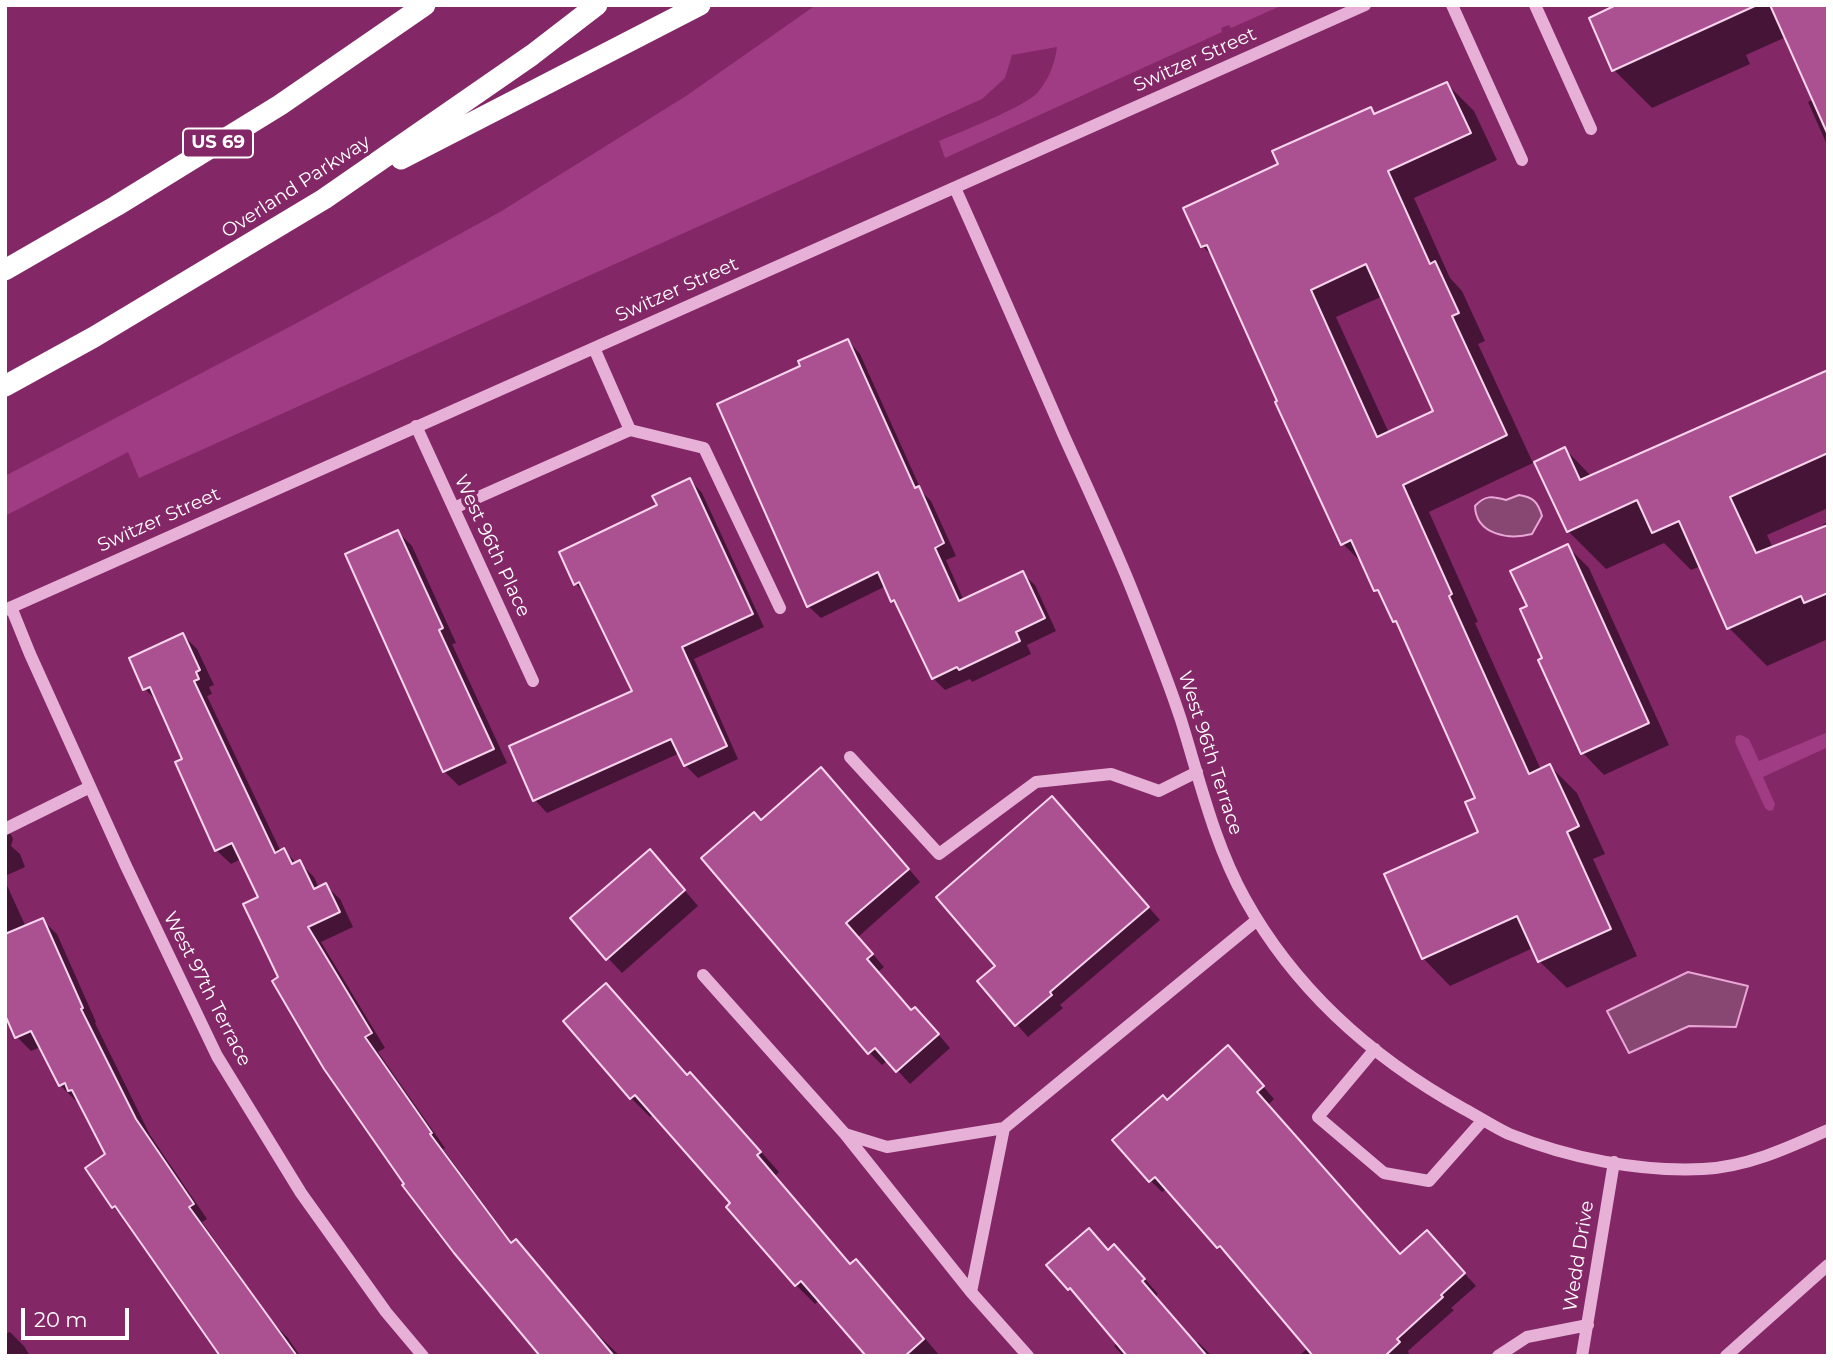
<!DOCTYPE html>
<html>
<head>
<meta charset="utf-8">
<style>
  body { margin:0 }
  #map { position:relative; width:1833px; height:1361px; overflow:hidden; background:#842767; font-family:Montserrat,sans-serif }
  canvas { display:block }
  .frame { position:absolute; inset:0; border:7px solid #fff; pointer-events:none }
  .scale { position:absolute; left:21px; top:1308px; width:108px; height:32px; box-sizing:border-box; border:4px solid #fff; border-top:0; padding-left:9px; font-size:21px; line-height:24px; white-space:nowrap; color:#fff; -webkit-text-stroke:5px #842767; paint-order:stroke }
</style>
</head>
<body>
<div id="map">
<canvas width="1833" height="1361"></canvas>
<div class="frame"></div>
<div class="scale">20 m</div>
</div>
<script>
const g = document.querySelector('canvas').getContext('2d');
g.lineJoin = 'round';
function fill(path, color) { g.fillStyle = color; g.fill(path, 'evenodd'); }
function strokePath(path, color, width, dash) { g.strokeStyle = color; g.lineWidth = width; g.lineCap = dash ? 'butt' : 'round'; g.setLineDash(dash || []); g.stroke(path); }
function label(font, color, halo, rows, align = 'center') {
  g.font = font + ' Montserrat,sans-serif'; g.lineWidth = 7; g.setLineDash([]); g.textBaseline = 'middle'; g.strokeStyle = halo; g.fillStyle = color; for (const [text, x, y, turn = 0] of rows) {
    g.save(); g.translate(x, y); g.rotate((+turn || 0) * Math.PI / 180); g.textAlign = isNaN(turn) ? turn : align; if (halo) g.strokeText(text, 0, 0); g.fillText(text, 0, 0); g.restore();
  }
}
fill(new Path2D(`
  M816,5H1283L1231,28L1229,25L1221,28L1222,32L945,158L939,141C958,133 1027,106 1038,92C1049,79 1055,63 1057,47L1012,55L1005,78L982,99L139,478L128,452L5,516V476L295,324L500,212L686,96Z
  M1828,732V747L1763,777L1775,804L1773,810L1769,811L1765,808L1735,742L1736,736L1741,735L1749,739L1759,761Z`), '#a03c83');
const water = new Path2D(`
  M1519,495C1533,497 1538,502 1542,516L1532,534C1509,540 1476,535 1475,506C1485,495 1492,496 1506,500Z
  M1688,972L1748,986L1736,1027L1689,1026L1629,1053L1607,1011Z`);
fill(water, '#884673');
strokePath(water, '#e8a6d5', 2);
fill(new Path2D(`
  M1620,5H1828V147L1808,102L1814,99L1786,37L1746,55L1750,64L1652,108L1614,70Z
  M1447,84L1474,111L1497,160L1414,198L1450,278L1462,291L1485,341L1478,344L1533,463L1429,512L1478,622L1475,623L1541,770L1550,766L1577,793L1605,854L1593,859L1637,956L1567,988L1539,961L1533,948L1450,986L1423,958L1480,833L1478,798L1400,627L1394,621L1384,599L1376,590L1364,565L1343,544L1215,258L1202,246L1280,165L1370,110L1376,115ZM1383,296L1436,412L1389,433L1336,317Z
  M848,341L860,354L922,492L931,501L956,556L946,560L964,601L1022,573L1035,585L1056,631L1027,645L1031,654L972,682L970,679L945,690L933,678L901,610L892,601L886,586L821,618L808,606L802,367Z
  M1828,371V508L1767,535L1773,548L1825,528L1823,524L1828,523V639L1767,666L1729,628L1701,566L1691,570L1664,543L1606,569L1568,531L1565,449L1592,477Z
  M690,480L702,493L764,627L694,659L738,759L698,778L685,765L680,753L547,813L535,800L511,747L634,692L587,595L576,584Z
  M398,532L412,546L456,643L452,644L507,763L459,786L444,771Z
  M1567,546L1589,568L1669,745L1604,775L1583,753L1529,607Z
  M183,635L197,649L214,685L209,687L212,694L207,696L281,852L284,850L297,864L299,862L314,877L319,888L325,885L340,899L353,927L321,942L385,1048L378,1052L445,1148L443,1149L513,1244L516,1242L530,1256L591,1328L620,1356H544L406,1184L280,978L260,898L241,859L231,864L216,850L184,760L159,703L145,689Z
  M834,782L920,882L858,937L884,967L878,972L912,1011L927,1021L950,1048L910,1084L888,1060L882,1065L870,1053L703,858L762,822Z
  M1063,810L1160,920L1060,1005L1063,1008L1028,1037L979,982L997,967Z
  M5,823L13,839L11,846L20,854L25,867L5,876Z
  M664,866L698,906L622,973L608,958Z
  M5,881L26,927L42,920L57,934L96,1022L95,1023L150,1135L207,1219L202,1222L274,1324L288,1338L300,1356H225L127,1221L113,1207L107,1155L78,1098L75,1100L60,1085L41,1047L31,1051L17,1037L10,1022L5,1024Z
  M606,985L688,1076L690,1074L709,1093L779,1172L775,1176L852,1265L856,1261L875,1280L940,1356H868L820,1300L815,1304L796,1285L733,1203L654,1114L650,1117L631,1098Z
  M1240,1059L1274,1099L1268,1105L1400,1256L1438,1244L1476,1286L1451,1308L1454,1310L1408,1351L1410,1356H1299L1309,1347L1232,1258L1218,1247L1167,1188L1162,1192L1151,1181L1167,1102Z
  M1109,1252L1129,1261L1158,1294L1155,1297L1196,1344L1198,1342L1212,1356H1123L1114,1346L1118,1342L1049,1265Z
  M10,1332L24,1346L30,1356H5V1334Z`), '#0007');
const building = new Path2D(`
  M1616,5H1757L1612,71L1589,18Z
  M1770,5H1828V135Z
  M1447,82L1471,133L1388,171L1430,264L1435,261L1459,313L1452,316L1507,435L1403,485L1452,594L1449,596L1529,774L1550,764L1579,826L1567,832L1611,929L1538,962L1517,916L1422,959L1384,874L1478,832L1465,802L1475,798L1396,621L1393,622L1378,590L1374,591L1351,540L1341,545L1275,402L1277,401L1207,245L1201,247L1183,208L1278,164L1272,151L1371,107L1374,114ZM1366,264L1433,411L1377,437L1311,290Z
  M848,339L915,488L919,486L944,543L935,548L959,601L1023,571L1045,618L1016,632L1020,641L959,670L957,667L932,679L894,600L891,602L878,572L807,607L717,404L800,366L798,361Z
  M1828,370V453L1730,497L1756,553L1828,525V593L1804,603L1801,596L1727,629L1679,521L1652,533L1637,500L1567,532L1534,462L1565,447L1580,480Z
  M690,478L753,614L682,647L727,746L684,766L671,739L533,801L509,746L632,691L579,582L574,585L559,552L657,505L652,496Z
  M398,530L443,628L439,630L494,749L443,772L345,554Z
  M1568,544L1649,723L1581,754L1538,660L1542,658L1520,609L1527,606L1510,571Z
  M183,633L200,670L196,672L199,679L194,681L275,853L284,848L292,864L300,860L314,889L326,883L340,912L308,927L372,1033L365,1037L432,1133L430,1134L511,1243L516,1239L614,1356H540L454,1253L402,1185L404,1184L324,1069L306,1039L272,981L278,977L243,904L258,897L232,843L215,851L175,762L182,759L150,687L143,690L129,658Z
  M821,767L909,869L846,923L873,954L867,959L911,1010L915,1007L939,1034L896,1072L875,1048L868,1054L701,858L754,812L761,820Z
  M1052,796L1149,907L1050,992L1052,995L1015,1026L977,981L995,966L936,897Z
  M650,849L685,890L606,960L570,918Z
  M43,918L83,1008L81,1009L136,1119L194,1204L189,1207L297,1356H220L115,1206L112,1208L85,1168L105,1154L72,1090L68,1091L65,1083L59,1086L31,1031L15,1038L5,1015V934Z
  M606,983L687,1075L690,1072L761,1152L757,1155L850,1264L856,1259L924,1339L905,1356H866L801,1281L795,1286L726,1207L730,1203L635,1095L630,1099L563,1021Z
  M1228,1045L1264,1086L1257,1092L1400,1254L1427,1230L1465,1273L1441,1295L1443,1297L1397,1339L1400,1342L1385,1356H1313L1220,1246L1217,1248L1155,1177L1149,1182L1112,1140L1163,1095L1167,1100Z
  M1089,1228L1108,1250L1114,1244L1145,1279L1142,1281L1207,1356H1127L1070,1288L1068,1290L1046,1265Z`);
fill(building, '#ab5090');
strokePath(building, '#f6d4ec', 2);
strokePath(new Path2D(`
  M1452,5L1522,160
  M1535,5L1591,129
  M955,188C992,270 1028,353 1064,436C1087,487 1111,538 1132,590C1149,633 1167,677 1181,720C1200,781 1214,843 1245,899C1296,991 1374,1059 1464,1109C1479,1117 1494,1127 1509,1134C1569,1158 1638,1172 1703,1169C1747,1167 1788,1148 1828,1130
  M594,348L630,430L704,448L780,608
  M416,426L533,681
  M454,508L630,430
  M11,607L30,654L126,866L217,1056L301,1193L386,1312L423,1356
  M5,610L1365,5
  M850,757L939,854L1036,782L1111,774L1159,791L1197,772
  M5,829L90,787
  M703,975L845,1134L887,1147L1004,1128L1257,920
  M1375,1049L1318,1117L1384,1173L1429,1181L1483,1120
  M845,1134L971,1292L1004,1128
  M971,1292L1028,1356
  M1498,1356L1527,1337L1588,1325
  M1582,1356L1614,1162
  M1726,1356L1828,1265`), '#e7b1d7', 12);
strokePath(new Path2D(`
  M401,159L700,5
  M5,270L116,206L280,105L425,5
  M5,386L94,337L324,199L532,55L597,5`), '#fff', 21);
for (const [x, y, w] of [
  [218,143,70]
]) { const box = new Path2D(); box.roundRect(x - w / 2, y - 14.5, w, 29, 5); g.fillStyle = '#842767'; g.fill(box); strokePath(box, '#fff', 2); }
label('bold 18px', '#fff', null, [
  ["US 69",218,143]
]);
label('19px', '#fff', '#842767', [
  ["Switzer Street",1195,60,-24],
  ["Overland Parkway",296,187,-33],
  ["Switzer Street",677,290,-24],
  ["Switzer Street",159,520,-24],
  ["West 96th Place",492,546,65],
  ["West 96th Terrace",1210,753,72],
  ["West 97th Terrace",207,989,63],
  ["Wedd Drive",1579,1256,-81]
]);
</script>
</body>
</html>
